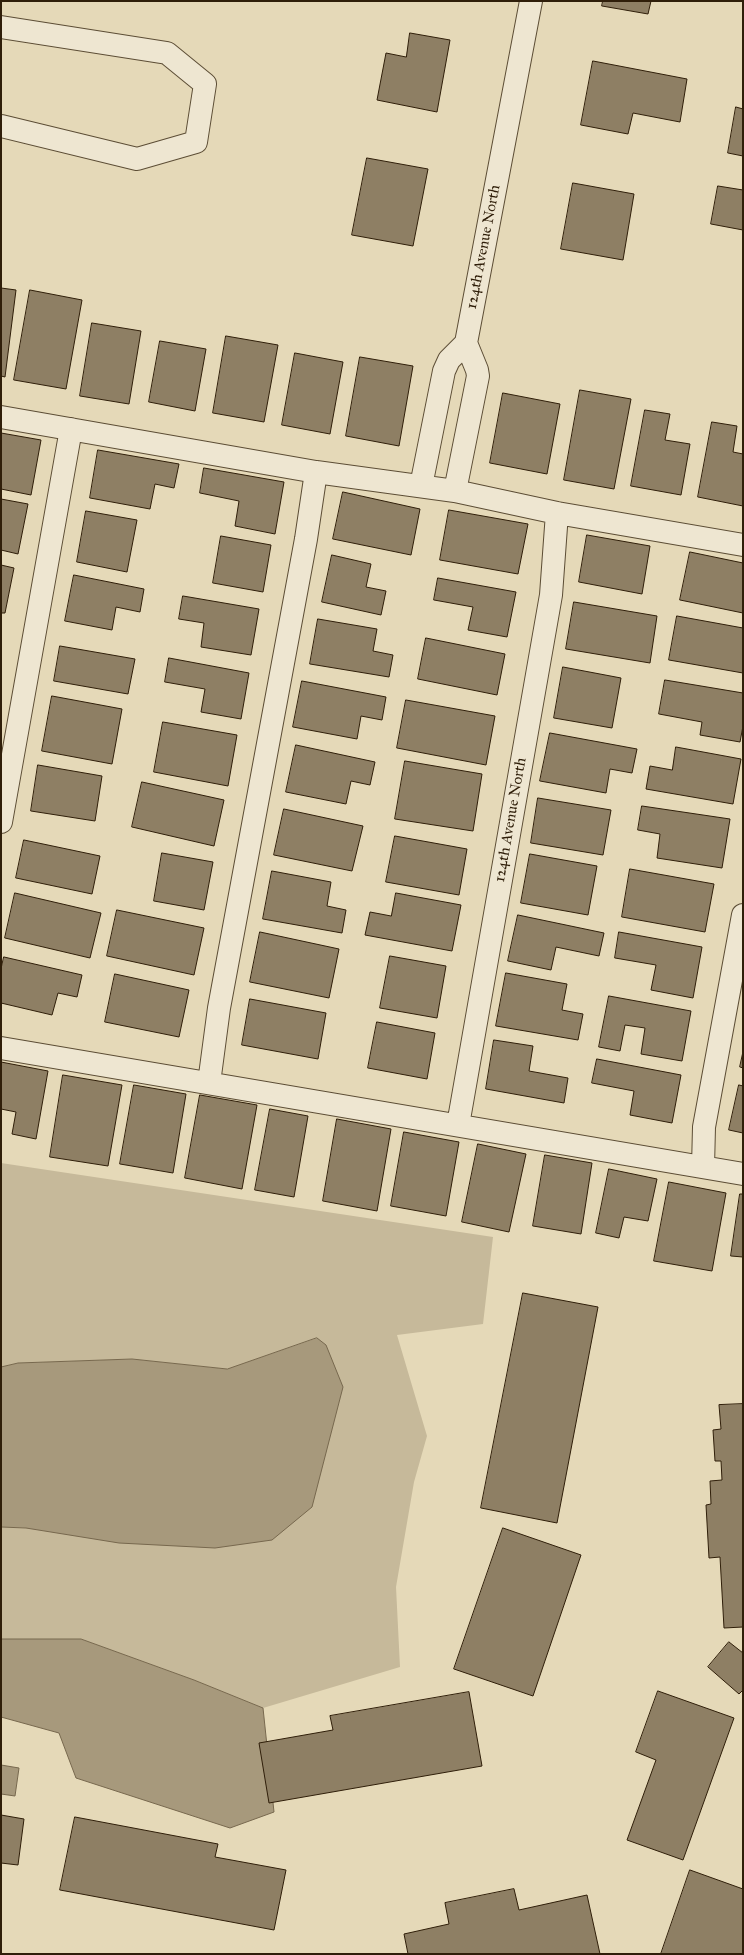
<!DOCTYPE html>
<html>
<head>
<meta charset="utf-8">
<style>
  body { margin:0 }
  #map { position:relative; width:744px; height:1955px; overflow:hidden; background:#e5d9b8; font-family:"IM FELL Great Primer",serif }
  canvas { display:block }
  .frame { position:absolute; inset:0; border:2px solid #2f1e09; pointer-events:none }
</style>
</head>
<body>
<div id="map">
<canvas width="744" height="1955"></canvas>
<div class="frame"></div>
</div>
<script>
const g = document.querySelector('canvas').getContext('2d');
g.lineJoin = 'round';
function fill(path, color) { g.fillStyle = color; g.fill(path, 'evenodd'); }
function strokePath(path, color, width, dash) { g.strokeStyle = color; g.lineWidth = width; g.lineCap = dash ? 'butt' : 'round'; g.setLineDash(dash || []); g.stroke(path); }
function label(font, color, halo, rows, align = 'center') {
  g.font = font + ' "IM FELL Great Primer",serif'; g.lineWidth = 3; g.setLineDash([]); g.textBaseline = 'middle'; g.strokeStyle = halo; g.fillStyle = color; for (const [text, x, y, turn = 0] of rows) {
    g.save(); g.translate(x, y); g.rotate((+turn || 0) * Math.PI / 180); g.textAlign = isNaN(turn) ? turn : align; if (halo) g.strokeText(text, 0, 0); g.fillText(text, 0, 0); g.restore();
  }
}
fill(new Path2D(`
  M1,1163L493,1237L483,1324L397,1335L427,1436L414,1482L396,1587L400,1667L263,1708L194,1680L81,1639H1V1527L26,1528L317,1338L227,1369L132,1359L18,1363L1,1367Z`), '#c6b99a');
const water = new Path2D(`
  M317,1338L326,1345L343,1387L312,1507L272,1540L215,1548L119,1543L26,1528L1,1527V1367L18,1363L132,1359L227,1369Z
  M1,1639H81L194,1680L263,1708L274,1812L230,1828L76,1778L59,1733L1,1717Z
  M1,1765L19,1768L15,1796L1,1794Z`);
fill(water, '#a7997c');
strokePath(water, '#77684e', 1);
const building = new Path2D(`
  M603,1H651L648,14L602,6Z
  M410,33L450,40L437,112L377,100L386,53L406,57Z
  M593,61L687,79L680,122L633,113L628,134L581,125Z
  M736,107L743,109V156L728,153Z
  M367,158L428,169L413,246L352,235Z
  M573,183L634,194L623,260L561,249Z
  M718,186L743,190V230L711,224Z
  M1,288L16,290L5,377L1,376Z
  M30,290L82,300L66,389L14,380Z
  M92,323L141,331L129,404L80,396Z
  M226,336L278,345L264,422L213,413Z
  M160,341L206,349L195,411L149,402Z
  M295,353L343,362L330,434L282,425Z
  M360,357L413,366L399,446L346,436Z
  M580,390L631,399L614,489L564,480Z
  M503,393L560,404L547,474L490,463Z
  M645,410L670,414L665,440L690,444L681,495L631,486Z
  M712,422L737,426L733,452L743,454V506L698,497Z
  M1,433L41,440L31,495L1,489Z
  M98,450L179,464L174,488L155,484L150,509L90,498Z
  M204,468L284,482L275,534L235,526L239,501L200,493Z
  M343,492L420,509L411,555L333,539Z
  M1,499L28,504L18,554L1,550Z
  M449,510L528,524L518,574L440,560Z
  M86,511L137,520L127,572L77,562Z
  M587,535L650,546L642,594L579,582Z
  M221,536L271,545L263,592L213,583Z
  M690,552L743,563V613L680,600Z
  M332,555L371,564L366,587L386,591L381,615L322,602Z
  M1,565L14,568L5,613H1Z
  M74,575L144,589L140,612L116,607L112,630L65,621Z
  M438,578L516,592L507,637L468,630L473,607L434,600Z
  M183,596L259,609L251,655L201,647L204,623L179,619Z
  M574,602L657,616L650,663L566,649Z
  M677,616L743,628V673L669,660Z
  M318,619L377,629L373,651L393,655L389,677L310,664Z
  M426,638L505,654L497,695L418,679Z
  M60,646L135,659L128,694L54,681Z
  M169,658L249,673L241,719L201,712L205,689L165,682Z
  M563,667L621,678L612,728L554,718Z
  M665,680L743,693V726L740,742L700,735L702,722L659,714Z
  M302,681L386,697L382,720L361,716L357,739L293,727Z
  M52,696L122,709L112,764L42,751Z
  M406,700L495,716L486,765L397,748Z
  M163,722L237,735L228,786L154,772Z
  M550,733L637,749L632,773L610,769L606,793L540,781Z
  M296,745L375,762L370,785L351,781L346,804L286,792Z
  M676,747L741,759L733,804L646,789L650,766L672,770Z
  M405,761L482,774L473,831L395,819Z
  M38,765L102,776L95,821L31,811Z
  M142,782L224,800L214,846L132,827Z
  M538,798L611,810L603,855L531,843Z
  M642,806L730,819L722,868L657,858L660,834L638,830Z
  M284,809L363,826L352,871L274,855Z
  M395,836L467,849L459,895L386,882Z
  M24,840L100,856L92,894L16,878Z
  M162,853L213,862L204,910L154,901Z
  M530,854L597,866L588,915L521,903Z
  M630,869L714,884L705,932L622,917Z
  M272,871L331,882L327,906L346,910L342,933L263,919Z
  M15,893L101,913L90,958L5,938Z
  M396,893L461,905L452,951L365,935L370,912L391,916Z
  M117,910L204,928L194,975L107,956Z
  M518,915L604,933L599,956L556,947L551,970L508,961Z
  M260,932L339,949L329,998L250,982Z
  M619,932L702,947L693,998L651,990L656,965L615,958Z
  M390,956L446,966L437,1018L380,1008Z
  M4,957L82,975L77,997L58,993L52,1015L1,1003V969Z
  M506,973L567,984L562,1010L583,1014L578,1040L496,1026Z
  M115,974L189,990L179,1037L105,1022Z
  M609,996L691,1011L682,1061L641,1054L645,1028L625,1025L620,1051L599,1047Z
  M250,999L326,1013L318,1059L242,1045Z
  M377,1022L435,1033L427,1079L368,1068Z
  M494,1040L533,1046L529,1071L568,1078L564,1103L486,1089Z
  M743,1052V1068L740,1067Z
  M597,1059L681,1075L672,1123L630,1115L634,1091L592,1083Z
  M1,1062L48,1071L36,1139L12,1134L16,1112L1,1109Z
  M63,1075L122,1085L108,1166L50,1157Z
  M134,1085L186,1094L173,1173L120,1164Z
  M739,1085L743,1086V1133L729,1130Z
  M200,1095L257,1105L242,1189L185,1178Z
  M270,1109L308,1116L294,1197L255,1190Z
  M337,1119L391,1129L377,1211L323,1201Z
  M404,1132L459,1142L446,1216L391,1206Z
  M478,1144L526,1154L509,1232L462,1222Z
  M545,1155L592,1163L581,1234L533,1226Z
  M609,1169L657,1179L648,1221L624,1217L619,1238L596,1233Z
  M669,1182L726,1193L712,1271L654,1261Z
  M740,1194H743V1257L731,1256Z
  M523,1293L598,1307L557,1523L481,1508Z
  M743,1404V1627L724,1628L720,1557L709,1558L706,1505L711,1504L710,1481L722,1480L721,1461H715L713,1430L721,1429L719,1405Z
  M503,1528L581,1555L533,1696L454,1669Z
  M729,1642L743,1653V1690L739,1694L708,1667Z
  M658,1691L734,1718L683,1860L627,1840L656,1760L636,1752Z
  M469,1692L482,1766L269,1803L259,1743L333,1730L330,1716Z
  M1,1815L24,1819L18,1865L1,1863Z
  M75,1817L218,1844L215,1857L286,1870L274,1930L60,1890Z
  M690,1870L743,1889V1954H661Z
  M514,1889L519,1910L587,1895L600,1954H408L404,1934L449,1924L445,1903Z`);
fill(building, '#8e7f64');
strokePath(building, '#2f1e09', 1);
const minor = new Path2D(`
  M1,27L167,53L205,84L196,142L137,159L1,126
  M1,417L316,472L455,491L557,513L743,545
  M421,486L444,371L449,360L466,343
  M455,491L478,376L477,370L466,343L531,1
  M1,822L71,429
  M1,1048L743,1174
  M209,1083L219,1008L306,539L316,472
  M458,1125L551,595L557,513
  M703,1167L704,1127L743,915`);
strokePath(minor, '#5c4d35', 24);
strokePath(minor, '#eee6d1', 22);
label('15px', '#2f1e09', '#eee6d1', [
  ["124th Avenue North",484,247,-79],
  ["124th Avenue North",511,820,-80]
]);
</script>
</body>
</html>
